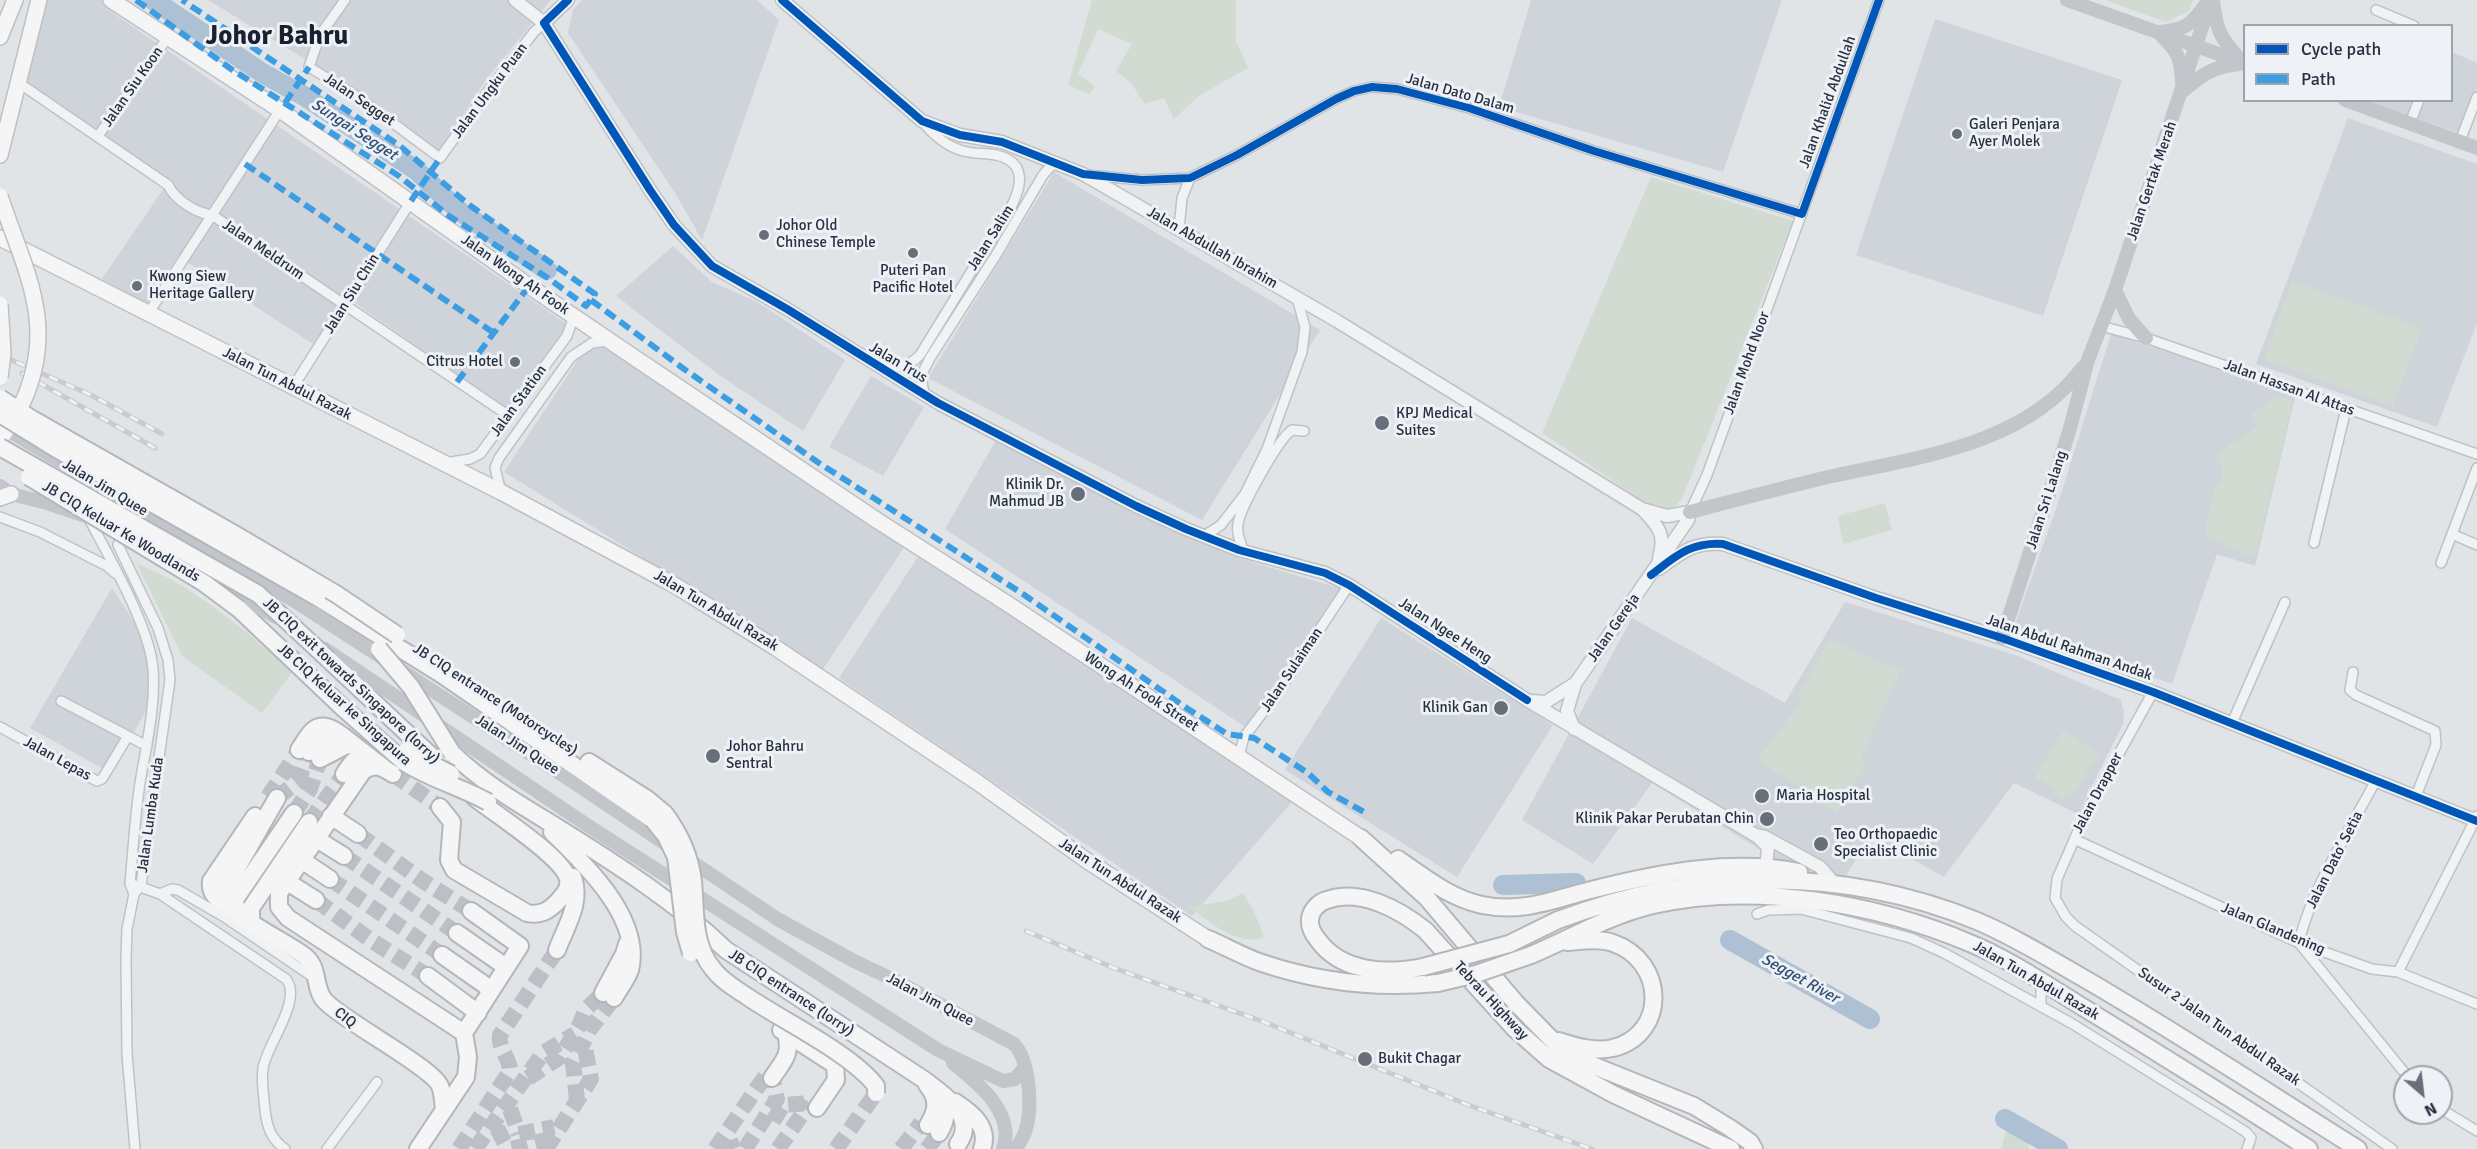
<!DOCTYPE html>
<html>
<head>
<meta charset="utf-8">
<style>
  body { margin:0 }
  #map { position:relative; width:2477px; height:1149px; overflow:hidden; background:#e1e4e7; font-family:Signika,sans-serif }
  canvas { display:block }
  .legend { position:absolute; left:2243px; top:24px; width:210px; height:78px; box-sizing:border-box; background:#eef1f6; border:2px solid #9ea4ad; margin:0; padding:8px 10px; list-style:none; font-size:18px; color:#273040 }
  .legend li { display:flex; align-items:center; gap:12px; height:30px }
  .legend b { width:30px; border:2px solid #9ea4ad }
  .north { position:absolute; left:2393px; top:1065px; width:60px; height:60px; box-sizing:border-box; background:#eef1f6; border:2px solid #9ea4ad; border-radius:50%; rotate:152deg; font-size:16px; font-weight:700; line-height:24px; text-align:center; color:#273040 }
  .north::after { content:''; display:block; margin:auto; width:21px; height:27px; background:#686f7a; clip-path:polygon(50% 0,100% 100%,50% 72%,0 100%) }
</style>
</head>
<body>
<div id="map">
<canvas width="2477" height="1149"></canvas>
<ul class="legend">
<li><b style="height:8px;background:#0057b8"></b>Cycle path</li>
<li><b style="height:8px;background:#3d9de3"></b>Path</li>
</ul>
<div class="north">N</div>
</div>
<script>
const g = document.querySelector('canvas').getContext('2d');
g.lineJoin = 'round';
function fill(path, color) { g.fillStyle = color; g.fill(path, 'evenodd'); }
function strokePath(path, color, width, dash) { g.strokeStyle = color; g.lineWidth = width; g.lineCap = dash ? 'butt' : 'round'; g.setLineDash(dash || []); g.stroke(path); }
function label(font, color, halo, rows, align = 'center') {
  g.font = font + ' Signika,sans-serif'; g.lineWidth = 6; g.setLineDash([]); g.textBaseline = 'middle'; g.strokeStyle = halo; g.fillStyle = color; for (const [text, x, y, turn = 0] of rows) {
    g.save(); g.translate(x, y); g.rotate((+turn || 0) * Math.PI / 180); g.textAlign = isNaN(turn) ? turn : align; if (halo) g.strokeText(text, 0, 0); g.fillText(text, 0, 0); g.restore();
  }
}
fill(new Path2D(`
  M48,0H101L110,11L574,329L510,411L345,296L313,344L178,256L146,305L102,279L168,182L23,80Z
  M208,0H551L488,77L438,152L357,91Z
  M582,0H757L779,20L702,240L675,193L568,33L573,10Z
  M1531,0H1782L1723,172L1499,107Z
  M1935,19L2122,80L2043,316L1856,255Z
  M2452,52L2477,63V87L2459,133L2365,101L2452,100Z
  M2348,118L2477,164V323L2437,427L2256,364Z
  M1054,172L1320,330L1202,520L928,378Z
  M673,246L712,282L759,303L845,360L803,431L719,375L616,296Z
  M2111,334L2296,393L2255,566L2217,554L2172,684L2013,630L2059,500Z
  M593,337L907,543L823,669L504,472Z
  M871,376L924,407L883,476L829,447Z
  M996,440L1130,511L1238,558L1342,589L1276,688L1247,728L945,529Z
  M921,552L1292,802L1192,916L839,678Z
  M112,588L138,628L149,657L150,704L111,773L30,728Z
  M1845,602L2018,656L2121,700L2124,712L2123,724L2078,814L2014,783L1944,877L1870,835L1842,883L1788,867L1652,783L1593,864L1522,820L1632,618L1785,703Z
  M1381,618L1553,725L1457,877L1285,770Z`), '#cfd3da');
fill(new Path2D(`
  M1092,0H1236V41L1248,68L1200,95L1174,119L1164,98L1145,104L1131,83L1116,71L1132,44L1098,29L1078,74L1095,86L1090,94L1068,85Z
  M2105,0H2193L2189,11L2166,22Z
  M1651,177L1793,221L1682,499L1671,511H1658L1542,433Z
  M2292,281L2422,328L2393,406L2264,359Z
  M2272,394L2293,401L2255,558L2204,536L2215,489C2227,477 2223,467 2215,455L2258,426L2251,413L2270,402Z
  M1885,503L1892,530L1843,544L1838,516Z
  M137,564C193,584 247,633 293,671L262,713L182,656Z
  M1829,640L1901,671L1860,760L1867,763L1837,813L1757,760L1800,703L1798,695Z
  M2063,731L2099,753L2072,797L2067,794L2063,800L2052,793L2054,789L2035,777Z
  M1243,893L1254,911L1264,937C1237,948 1210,921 1189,907L1227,901Z
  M2006,1131L2032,1137L2028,1149H2001Z`), '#d1dbd1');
strokePath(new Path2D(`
  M153,0L264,74L304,96L416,170L458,210L547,270
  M1503,885L1576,883
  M1730,940L1870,1019
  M2005,1119L2058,1149`), '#aec0d3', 20);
strokePath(new Path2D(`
  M393,774L440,807
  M268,797L299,750
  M277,798L298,781L309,752
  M294,813L310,789L320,759
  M309,822L344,774
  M358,834L423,881L471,911
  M344,856L457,933
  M330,879L442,955
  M316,900L372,941L428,976
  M528,1078L560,1057L579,1026L586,1009L603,993
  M577,1100L573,1063L590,1029L614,998
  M510,1109L519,1134
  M773,1121L783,1105L810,1103
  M497,1128L508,1149
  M519,1134L554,1127
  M730,1140L733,1149
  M459,1149L510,1071C510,1057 498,1050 500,1035L557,950
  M475,1149L543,1053L575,1034
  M512,1149L546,1140
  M546,1149L591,1079L584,1043
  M715,1149L766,1075
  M745,1149L777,1099L772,1078
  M778,1149L810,1103
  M836,1149L876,1093
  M901,1149L921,1123
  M927,1149L939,1133`), '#bcc0c6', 16, [16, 8]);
const minor = new Path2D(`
  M345,0L320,35L309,67L358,97L440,158L486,94L534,32L544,23
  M2376,10L2414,26
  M19,83L168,185C175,200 196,213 212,215L509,416
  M2410,123L2419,100
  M98,136L168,37
  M2460,141L2477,97
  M1086,175L1142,180L1190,178L1237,155L1336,99L1354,91L1372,87L1397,89L1469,108L1594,151L1802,214
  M1179,229L1182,198L1190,178
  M148,314L280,110
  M2101,326L2146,338L2477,454
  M880,365C898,369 907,368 920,355L1011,207C1022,186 1027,162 996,155C986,153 974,154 963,151C946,146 933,135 922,121
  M293,387L411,201
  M924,394L921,376L930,358L996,255L1043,175L1051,166L1059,164
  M445,463L470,459L480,454L567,336L574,316
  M501,492L495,468L499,458L571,357L592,343L609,341
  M1690,512L1707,475L1879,0
  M0,517L40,532L107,566L115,573
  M88,517C108,555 150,627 153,669C156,706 146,746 140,783C135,816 133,850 130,884L134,894
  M2452,534L2477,545
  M127,535L121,537L118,545L158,628L168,660L170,680L141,885L134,894
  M1204,536L1221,525L1245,494L1267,449L1302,352L1305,327L1297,298
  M2314,543L2346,409
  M1244,552C1241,543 1236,534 1238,524C1240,508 1279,438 1292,430L1304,431
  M2441,563L2477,468
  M2353,672L2350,690L2356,695L2435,731L2436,745L2416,796
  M2153,692L2085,815L2057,879L2055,898L2066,917L2075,926L2392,1149
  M61,701L147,746
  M2232,723L2285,602
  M0,727L97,781L102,779L128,736
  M1239,756L1244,737L1277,694L1349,585
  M2074,839L2299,943L2372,969L2398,972L2477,1004
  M135,885L160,894L286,979C303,1000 267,1044 263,1068C261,1082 264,1096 265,1110C267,1127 271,1139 285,1149
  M134,894L127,929L126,958L127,1054L135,1149
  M160,894L172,889L178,890L223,916L316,979
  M1757,914L1768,910L1801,909L1911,938L1944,953L2071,1023L2246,1132L2251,1138L2247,1149
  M2299,943C2310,891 2351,828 2376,780
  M2299,943L2408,1077
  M2398,972L2477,816
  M2041,981V1006
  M2441,1109L2477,1131
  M327,1149L377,1082`);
const tertiary = new Path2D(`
  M515,0L544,23L650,190L674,225L712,266L787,309L938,403L1136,506L1186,529L1239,550L1325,573L1349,585L1527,700L1755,835L1765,837L1820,867L1834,883
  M782,0L922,121L960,135L1002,142L1083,174L1337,321L1642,509L1667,516L1690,512L1688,520L1575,684L1567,711L1574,729
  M544,23L568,0
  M1643,510C1659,527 1666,535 1659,558
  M1659,569C1682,552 1693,542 1723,544L1876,598L2002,638L2153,692L2477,821
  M1531,701L1546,702L1574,684
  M1758,837L1768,847L1766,868`);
const primary = new Path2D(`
  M111,0L280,110L529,286L638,360L878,521L1008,604L1361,838
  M0,37L15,0
  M0,155L39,0
  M0,238L501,492L676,586L776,648L977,782L1086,860L1208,939
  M0,440L18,412
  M0,498L11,494`);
const trunk = new Path2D(`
  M317,597L441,674L653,820
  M239,609L342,707L404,762
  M328,659L443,767
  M299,750C313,727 319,718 343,736
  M309,752C320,745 330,734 343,736L384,768
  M452,753C485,785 521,805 560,829C618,865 677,903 726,950L923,1079C943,1094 978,1116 958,1144
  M320,759L347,745L356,746
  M589,762L647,799L665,814
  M344,774C351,763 357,753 371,758
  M393,774C382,767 375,763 363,771L279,893V907L288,918L464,1033
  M277,798L225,889C223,916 286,940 306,957C320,969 313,990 326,1002C347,1023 433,1068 440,1086C443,1093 443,1102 444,1109
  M440,807L452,822L449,860L454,870L527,913C541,916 550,910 559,900C564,894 570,888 568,879C563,857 494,813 475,798
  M331,816L358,834
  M552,832C584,863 643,919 630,970C627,979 619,989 614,998
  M315,838L344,856
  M1361,838L1427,898L1515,1002L1561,1049L1582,1061L1694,1106L1730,1128L1750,1142L1754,1149
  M300,859L330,879
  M1398,859C1424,877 1450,898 1482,905C1526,914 1559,897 1599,888C1663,872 1733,859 1799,872
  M286,881L316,900
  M231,907C220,901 209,896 211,881L255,816
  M240,914L235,904L236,898L294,813
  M1558,920C1695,868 1841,866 1977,921C2015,937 2050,959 2085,979C2178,1033 2267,1092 2358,1149
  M251,922V908L309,822
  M457,933L506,967
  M1208,939C1225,946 1242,956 1259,962C1317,982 1377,989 1438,983
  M557,950C566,926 582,903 573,877
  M442,955L492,990
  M1531,955C1571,938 1610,915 1653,905C1755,882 1876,903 1972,944C2013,961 2056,991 2094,1014C2166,1058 2238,1103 2309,1149
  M1423,967C1387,974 1342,973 1318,940C1313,934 1309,927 1310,919C1311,910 1319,902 1327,900C1361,888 1400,910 1425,930L1515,1029L1549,1059L1613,1094L1731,1149
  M428,976L478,1013
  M603,993L624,954L627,944
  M781,1030L835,1065L836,1080L817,1108
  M1559,1041C1577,1047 1595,1052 1613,1048C1668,1034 1666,961 1613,943C1599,938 1582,941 1567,942
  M772,1078C783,1061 792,1055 786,1034
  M927,1085C939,1099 937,1111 928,1125
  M955,1102C972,1113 990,1127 982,1149
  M939,1133C947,1120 948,1110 939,1098
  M418,1149L466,1077L468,1057L464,1033L520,946L471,911`);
strokePath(minor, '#bfc2c5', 12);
strokePath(tertiary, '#bfc2c5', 15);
strokePath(primary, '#bdc1c5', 18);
strokePath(trunk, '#b3b7bc', 20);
strokePath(minor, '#f0f2f3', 9);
strokePath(tertiary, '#f0f2f3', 12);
strokePath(new Path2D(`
  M2067,0L2244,63
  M2213,0C2216,29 2220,38 2240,59
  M2160,32C2186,29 2190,26 2205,5
  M2160,34C2178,52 2181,57 2182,83
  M2183,91C2203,74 2212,67 2239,64
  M2345,100L2477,148
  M2115,290L2129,319L2146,338
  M0,428L6,429L293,600L573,782L779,920L854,961L894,980L1014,1044C1030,1061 1033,1110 1025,1132C1023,1138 1019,1144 1016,1149
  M0,486L11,494L47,503L83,515
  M1690,512C1736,500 1782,488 1828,477C1917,457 2025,446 2083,367
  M209,579L276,617
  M2002,638L2069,432L2088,360L2115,290L2211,0
  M325,649L590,827L938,1050L1003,1081L1015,1079L1025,1067
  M953,1063C978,1083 1016,1113 1003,1149`), '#c2c5c9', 14);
strokePath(primary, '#f5f5f6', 15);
strokePath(trunk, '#f5f5f6', 16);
const rail = new Path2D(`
  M0,355L91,395L162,434
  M22,373L155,448
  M1026,931L1114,968L1264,1022L1471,1106L1592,1149`);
strokePath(rail, '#cacbce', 5);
strokePath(rail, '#eef1f6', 3, [9]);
const primaryBridge = new Path2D(`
  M0,196C25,272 59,326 21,406
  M0,304L3,354L0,377`);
const trunkBridge = new Path2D(`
  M0,398L32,419L236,535L336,594L397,635
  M0,414L55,448L317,597
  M0,447L258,594L328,659
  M29,477L204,583L239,609
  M379,649L411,687L452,753
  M406,751L451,774
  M404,762C430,779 461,787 488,802
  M665,814C680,834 690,857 693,881C696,911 692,944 713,969C722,981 736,989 748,997C783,1021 852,1054 876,1086V1093
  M653,820L666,836L676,857L685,932L691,953
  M1423,967L1509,944L1558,920
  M1438,983L1476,974L1531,955`);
strokePath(primaryBridge, '#bdc1c5', 18, []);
strokePath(trunkBridge, '#b3b7bc', 20, []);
strokePath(primaryBridge, '#f5f5f6', 15);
strokePath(trunkBridge, '#f5f5f6', 16);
strokePath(new Path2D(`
  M136,0L231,69L399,176L449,216L548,278L586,306L595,294L468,204L400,146L182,0
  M285,103L309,67
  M245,164L494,333
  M411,201L440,158
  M591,300L684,369L819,463L1023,594L1188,709L1227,734L1254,738L1308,773L1328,792L1364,812
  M457,382L529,286`), '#3d9de3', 6, [12, 6]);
strokePath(new Path2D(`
  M568,0L544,23L650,190L674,225L712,266L787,309L938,403L1136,506L1186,529L1239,550L1325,573L1349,585L1527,700
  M782,0L922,121L960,135L1002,142L1083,174L1142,180L1190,178L1237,155L1336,99L1354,91L1372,87L1397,89L1469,108L1594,151L1802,214L1879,0
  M1651,575C1676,556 1690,542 1723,544L1876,598L2002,638L2153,692L2477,821`), '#0057b8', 8);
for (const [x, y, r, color] of [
  [1957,134,6,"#686f7a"],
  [764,235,6,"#686f7a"],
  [913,253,6,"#686f7a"],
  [137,286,6,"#686f7a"],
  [515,362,6,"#686f7a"],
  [1382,423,8,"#686f7a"],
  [1078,494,8,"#686f7a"],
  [1501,708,8,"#686f7a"],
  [713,756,8,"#686f7a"],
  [1762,796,8,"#686f7a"],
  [1767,819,8,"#686f7a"],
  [1821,844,8,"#686f7a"],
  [1365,1059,8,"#686f7a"]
]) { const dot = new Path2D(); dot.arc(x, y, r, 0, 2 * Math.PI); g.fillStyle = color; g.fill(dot); strokePath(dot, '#eef1f6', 2); }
label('15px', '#273040', '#eef1f6', [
  ["Jalan Siu Koon",133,87,-55],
  ["Jalan Ungku Puan",490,91,-53],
  ["Jalan Dato Dalam",1460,94,16],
  ["Jalan Segget",359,100,34],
  ["Jalan Khalid Abdullah",1828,102,-70],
  ["Jalan Gertak Merah",2152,181,-71],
  ["Jalan Salim",991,238,-58],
  ["Jalan Abdullah Ibrahim",1212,248,30],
  ["Jalan Meldrum",263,250,34],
  ["Jalan Wong Ah Fook",515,275,35],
  ["Jalan Siu Chin",352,294,-58],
  ["Jalan Trus",898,363,31],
  ["Jalan Mohd Noor",1747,363,-70],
  ["Jalan Tun Abdul Razak",287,384,27],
  ["Jalan Hassan Al Attas",2289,388,20],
  ["Jalan Station",519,401,-54],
  ["Jalan Jim Quee",105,488,31],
  ["Jalan Sri Lalang",2047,500,-72],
  ["JB CIQ Keluar Ke Woodlands",121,532,31],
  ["Jalan Tun Abdul Razak",716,611,31],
  ["Jalan Gereja",1614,628,-55],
  ["Jalan Ngee Heng",1445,631,33],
  ["Jalan Abdul Rahman Andak",2069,648,19],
  ["Jalan Sulaiman",1292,670,-56],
  ["JB CIQ exit towards Singapore (lorry)",351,681,43],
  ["Wong Ah Fook Street",1141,692,33],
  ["JB CIQ entrance (Motorcycles)",495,700,33],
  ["JB CIQ Keluar ke Singapura",344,705,42],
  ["Jalan Jim Quee",517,745,33],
  ["Jalan Lepas",57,759,29],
  ["Jalan Drapper",2098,793,-62],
  ["Jalan Lumba Kuda",151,815,-82],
  ["Jalan Dato’ Setia",2335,860,-63],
  ["Jalan Tun Abdul Razak",1120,881,33],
  ["Jalan Glandening",2273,929,23],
  ["Jalan Tun Abdul Razak",2036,981,30],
  ["JB CIQ entrance (lorry)",791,993,33],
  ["Jalan Jim Quee",930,1000,28],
  ["Tebrau Highway",1491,1001,47],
  ["CIQ",345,1018,38],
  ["Susur 2 Jalan Tun Abdul Razak",2219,1027,35]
]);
label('15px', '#273040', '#eef1f6', [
  ["Galeri Penjara",1969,125],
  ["Ayer Molek",1969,142],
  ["Johor Old",776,226],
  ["Chinese Temple",776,243],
  ["Puteri Pan",913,271,"center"],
  ["Pacific Hotel",913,288,"center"],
  ["Kwong Siew",149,277],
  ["Heritage Gallery",149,294],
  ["Citrus Hotel",503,362,"right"],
  ["KPJ Medical",1396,414],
  ["Suites",1396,431],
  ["Klinik Dr.",1064,485,"right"],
  ["Mahmud JB",1064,502,"right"],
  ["Klinik Gan",1488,708,"right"],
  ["Johor Bahru",726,747],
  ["Sentral",726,764],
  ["Maria Hospital",1776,796],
  ["Klinik Pakar Perubatan Chin",1754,819,"right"],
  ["Teo Orthopaedic",1834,835],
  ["Specialist Clinic",1834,852],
  ["Bukit Chagar",1378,1059]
], 'left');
label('italic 16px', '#304f75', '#eef1f6', [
  ["Sungai Segget",354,130,33],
  ["Segget River",1800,979,29]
]);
label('bold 27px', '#192131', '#eef1f6', [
  ["Johor Bahru",277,37]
]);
</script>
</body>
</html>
